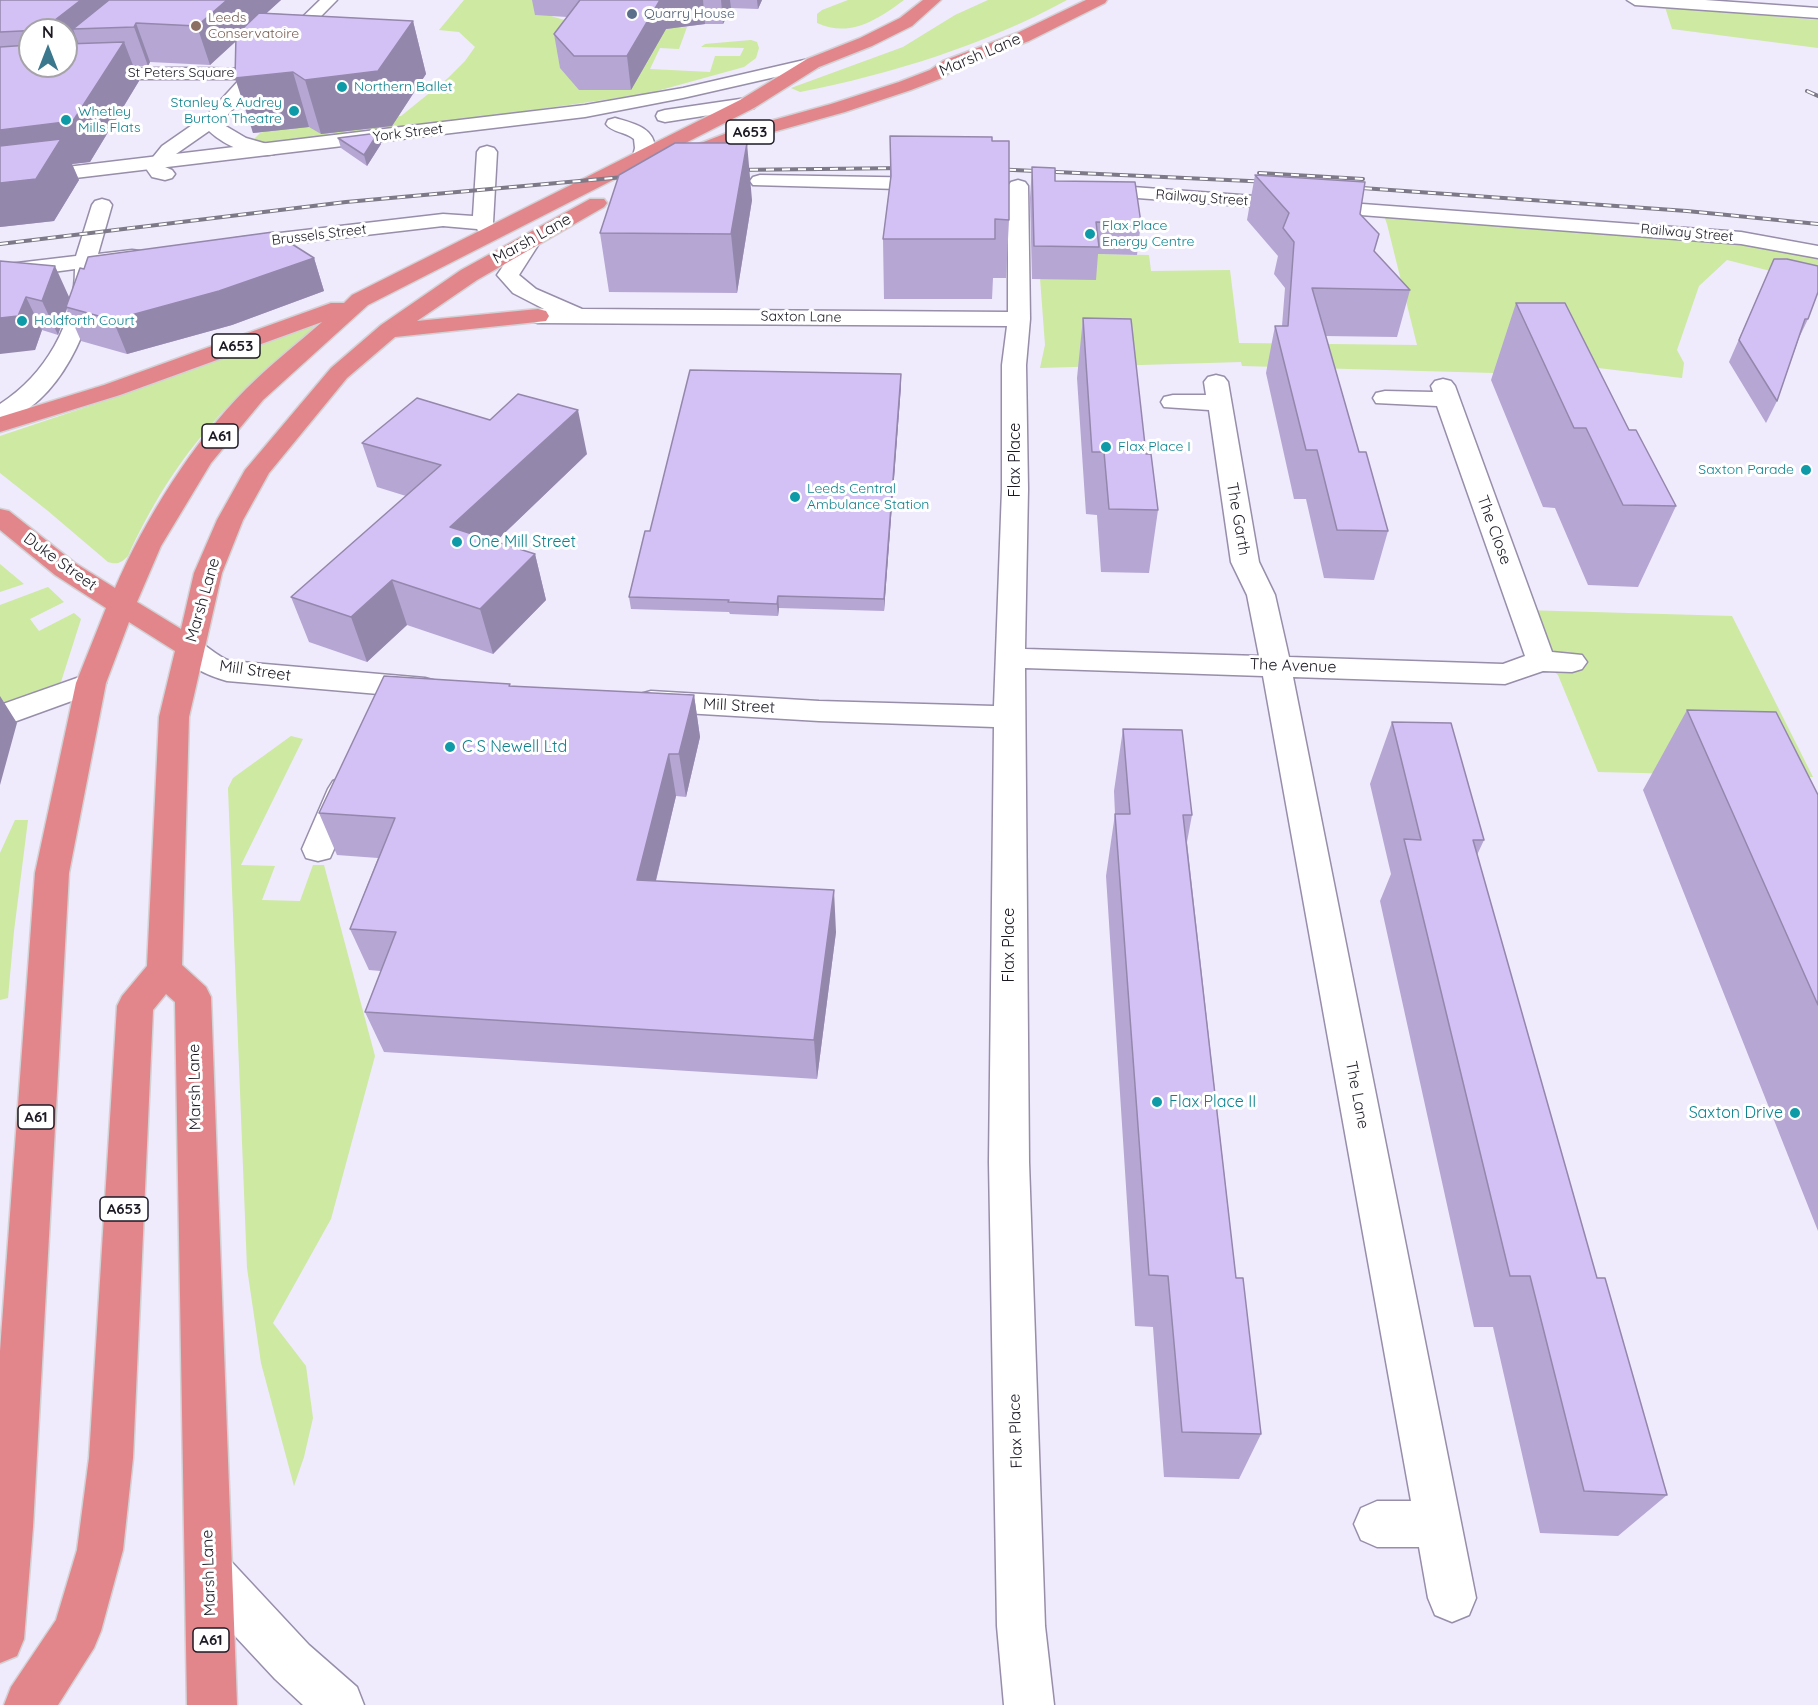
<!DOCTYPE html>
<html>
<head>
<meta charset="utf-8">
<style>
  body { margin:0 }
  #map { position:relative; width:1818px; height:1705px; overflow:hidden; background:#efeafc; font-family:Quicksand,sans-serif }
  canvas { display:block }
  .north { position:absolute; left:18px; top:18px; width:60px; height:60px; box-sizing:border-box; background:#fff; border:2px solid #a5a3a7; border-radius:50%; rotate:0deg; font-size:16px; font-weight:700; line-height:24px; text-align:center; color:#1d1a24 }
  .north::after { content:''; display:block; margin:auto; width:21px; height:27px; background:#3b788e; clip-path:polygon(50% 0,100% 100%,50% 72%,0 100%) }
</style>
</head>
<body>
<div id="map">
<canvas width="1818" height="1705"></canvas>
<div class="north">N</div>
</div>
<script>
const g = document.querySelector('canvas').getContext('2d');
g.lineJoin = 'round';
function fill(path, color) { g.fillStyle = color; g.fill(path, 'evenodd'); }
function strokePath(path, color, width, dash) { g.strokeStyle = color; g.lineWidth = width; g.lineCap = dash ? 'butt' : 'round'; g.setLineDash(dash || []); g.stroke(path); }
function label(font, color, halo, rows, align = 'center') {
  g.font = font + ' Quicksand,sans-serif'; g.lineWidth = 6; g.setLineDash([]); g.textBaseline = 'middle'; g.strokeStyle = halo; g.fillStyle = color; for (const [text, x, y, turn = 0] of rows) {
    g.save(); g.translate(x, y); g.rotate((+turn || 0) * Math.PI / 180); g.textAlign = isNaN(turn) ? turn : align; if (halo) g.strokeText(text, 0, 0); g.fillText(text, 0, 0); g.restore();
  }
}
fill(new Path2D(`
  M464,0H547L551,16C591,29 644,31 687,27L679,49L660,48L650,69L710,72L715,56H740L744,48L701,47L705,44L751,40L757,42L759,48L756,58L744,67L646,94L512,113L420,131L263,148L253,140L260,133L267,131L401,116L448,78L465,61L475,47L459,32L439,30Z
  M848,0H904C877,20 850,38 817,23V14L822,10Z
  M988,0H1067C984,45 892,74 800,92L791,88L903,47L955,15Z
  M1665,7L1818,20V48L1672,29Z
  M1382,210L1636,229L1818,252V283L1727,260L1699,286L1677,350L1684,363L1682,378L1590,367L1494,373L1242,366L1241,362L1040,368L1045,345L1040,278L1093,254L1149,255L1151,271L1230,270L1239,343L1417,345L1387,224Z
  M312,326L314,328L311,333C226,399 173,458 128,556C121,563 117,565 108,562L48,511L0,473V436L122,395Z
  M0,564L24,584L0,592Z
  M48,587L64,602L30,619L39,631L74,613L81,619L61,682L0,705V605Z
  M1523,610L1732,616L1813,777L1598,772L1558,675L1541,661Z
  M291,736L303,739L241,865L275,866L262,900L300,901L313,865H324L375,1056L331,1219L273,1323L306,1366L313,1418L304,1457L294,1486L261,1363L247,1268L228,788L233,778Z
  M15,820H28L14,931L8,998L0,1000V853Z`), '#cde9a2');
const pedestrian = new Path2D(`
  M91,673L102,676L106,683L102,690L0,727V705Z`);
const minor = new Path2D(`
  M320,0H337L260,78L224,119V125L246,138L274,146L277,150L274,154C253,159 224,145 209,131L176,154L165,167L172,170L175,174L172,178L165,180L152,177L145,167L162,146L208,114L240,79H95L0,84V74C83,68 166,67 249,69Z
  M1627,0H1705L1818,8V18L1635,5Z
  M487,146L494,148L497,152L493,223L500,233L497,237L490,239L483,237L477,229L443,226L237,250L230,248L226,244L230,240L237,238L443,214L473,216L477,152L480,148Z
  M760,175L935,178L942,180L945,184L942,188L935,190L753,185L750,181L753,177Z
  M1018,180L1025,182L1028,186L1030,319L1026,365L1028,489L1025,649L1259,656L1247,595L1231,562L1209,410L1164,407L1161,402L1164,397L1173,395H1206L1204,382L1208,377L1216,375L1224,377L1228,382L1259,562L1275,595L1289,657L1503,664L1525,656L1437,406L1376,403L1373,398L1376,393L1385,391L1433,392L1431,386L1435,381L1443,379L1451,381L1455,386L1552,652L1582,655L1587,662L1582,669L1572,672L1543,671L1505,684L1293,677L1476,1598L1469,1615L1452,1622L1435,1615L1428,1598L1419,1547H1377L1361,1540L1354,1524L1361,1508L1377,1501H1411L1263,676L1025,668L1029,1162L1045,1626L1054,1705H1004L997,1626L989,1162L994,727L819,721L651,711L640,708L636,701L640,694L651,691L819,701L994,706L1002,489V365L1007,326L538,323L530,321L527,316L530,311L544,309L513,293L497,275L524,235L531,233L538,235L542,239L519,275L536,289L582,309L1008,312V186L1011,182Z
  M1092,184L1741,232L1818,246V258L1741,244L1085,194L1082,190L1085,186Z
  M102,199L109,201L112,205L98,254L132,250L140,251L143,256L140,261L97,267C97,321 58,408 0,422V404C45,375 75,324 75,269L0,279V265L76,256L92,205L95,201Z
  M189,637C205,642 215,656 230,661L425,678L436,681L440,688L436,695L425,698L227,681C206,675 186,666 174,647L179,640Z
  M344,777L355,781L360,789L334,849L330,858L318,861L306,858L302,849L328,789L333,781Z
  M210,1551L227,1557L309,1645L357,1687L364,1705H303L275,1679L193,1591L187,1574L193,1557Z`);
const tertiary = new Path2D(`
  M813,58L819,59L822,63L819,67L683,98L585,117L0,187V175L585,105L683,88Z
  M747,98L754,100L756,104L754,108L665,122L658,120L656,116L658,112L665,110Z
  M615,118C632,123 654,127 655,148L650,160H636L633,156L635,148L634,139C626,132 611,132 606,124L608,120Z`);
const trunk = new Path2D(`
  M923,0H941L912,26L872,46L819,67L754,108L368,305L263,400L211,463L161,546L137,602L181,629L194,573L217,520L245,470L331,368L381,325L461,270L590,199H604L607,203L604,207L477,280L417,321L538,309L546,311L549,316L546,321L395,337L347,378L269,473L243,520L222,573L189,717L182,965L206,987L211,997L237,1705H187L175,1002L166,994L153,1010L133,1458L123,1550L101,1631L94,1648L58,1705H4L11,1687L56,1620L77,1550L89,1458L117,1006L122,996L147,966L159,717L175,651L129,622L106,683L69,873L33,1527L24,1639L17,1656L0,1663V1351L35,873L76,683L106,608L55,575L0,530V509L9,511L75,563L115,588C145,519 193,442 246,389C270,365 297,344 322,322L120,395L0,432V417L104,385L331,303H344L352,295L740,100L807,59L860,38L900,18Z
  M1086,0H1107L1105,3L1029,41L955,69L942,78L911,90L845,112L741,141L689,161H675L672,157L675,153L727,133L831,104L899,82L930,70L943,61L1017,33Z`);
strokePath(pedestrian, '#978eaa', 3);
strokePath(minor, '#978eaa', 3);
strokePath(tertiary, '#978eaa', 3);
strokePath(trunk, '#d2d1d3', 3);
fill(pedestrian, '#fff');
fill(minor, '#fff');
fill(tertiary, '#fff');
fill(trunk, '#e2868c');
const rail = new Path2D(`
  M1807,91L1818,96
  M992,169L1271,182
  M734,170L905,168
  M1259,173L1363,179
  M1348,187L1687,211L1818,224
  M0,244L346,202L635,176`);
strokePath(rail, '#7d7987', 4);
strokePath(rail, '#fff', 2, [8]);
fill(new Path2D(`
  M0,0H281L266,13L413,21L426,74L392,126L321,134L309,127L253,133L236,41L210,65L150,62L148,66H133L139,81L90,162L72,164L79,180L54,221L0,227ZM30,30H66L30,66Z
  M532,0H762L758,9L731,8L723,24H705L666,29L631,90H579L560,68L554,34L567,17L535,15Z
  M890,136L992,141L1009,220L1006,278H993L992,299H884L883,239L890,181Z
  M338,138L381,144L367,166L341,148Z
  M1032,167L1055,181L1141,223L1137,255L1098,254L1096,280L1032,279L1030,198Z
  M1255,175L1360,214L1374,252L1410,290L1397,337L1325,336L1359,452L1388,531L1374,580L1324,578L1306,499H1294L1266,373L1275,326H1282L1285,288L1274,274L1278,256L1247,220Z
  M752,200L737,293L609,292L600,233Z
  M314,258L324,291L232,325L127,354L81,341L67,309L58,335L42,330L35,350L0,261L69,298L84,269Z
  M1774,259L1808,319L1799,338L1777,401L1766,423L1729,362Z
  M1516,303L1629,430L1676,506L1638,587L1588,585L1555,508L1543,507L1491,380Z
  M1083,318L1146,454L1158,510L1149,573L1101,572L1097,515L1086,514L1077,378Z
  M901,386L884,611L779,608L778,616L730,614L729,612L631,609L629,597L650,531Z
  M362,443L587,454L495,542L535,554L546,600L493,654L407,625L367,662L309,642L291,597L406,496L377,487Z
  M510,686L694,695L700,737L686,797L676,796L656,881L836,932L817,1079L384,1052L365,1012L381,971L369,970L350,929L378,858L337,855L319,813Z
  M1687,710L1818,795V1231L1643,790Z
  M1392,722L1484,840L1477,855L1597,1278L1667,1495L1618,1536L1540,1533L1493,1327H1474L1380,901L1391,874L1370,784Z
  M1123,729L1192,815L1187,842L1236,1278L1261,1434L1239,1479L1164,1477L1153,1327L1135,1326L1106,876L1115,814L1114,791Z`), '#b5a6d3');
fill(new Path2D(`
  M81,0H112L73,29L81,50L66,62V30H42Z
  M227,0H281L210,65L197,26Z
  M660,0H703L705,24L666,29L631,90L627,56Z
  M721,0H730L731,8L723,24Z
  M757,0H762L758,9Z
  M413,21L426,74L392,126L321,134L305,80Z
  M136,23L150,62L148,66L134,27Z
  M124,42L139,81L90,162L72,164L79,180L54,221L0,227V130Z
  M293,72L309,127L253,133L235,78Z
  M378,133L381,144L367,166L364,155Z
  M747,143L752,200L737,293L731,234Z
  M314,258L324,291L232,325L127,354L113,320Z
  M55,266L70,299L58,335L42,301Z
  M26,297L42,330L35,350L0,354V318Z
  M901,374V386L884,611V599Z
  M578,410L587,454L463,573L450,527Z
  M535,554L546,600L493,654L480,609Z
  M392,580L407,625L367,662L351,617Z
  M778,596L779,608L778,616L777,604Z
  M694,695L700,737L686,797L679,754Z
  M0,696L17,723L0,785Z
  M669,754L676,796L646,921L637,880Z
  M834,890L836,932L817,1079L814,1040Z`), '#9487ac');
const building = new Path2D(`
  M0,0H81L42,30L0,32Z
  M109,0H227L197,26L136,23L134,27L73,29Z
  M580,0H660L627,56H574L554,34Z
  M259,13L413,21L378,71L305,80L293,72L235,78L236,35Z
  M124,42L73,121L0,130V47L30,45V66H66V44Z
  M378,133L364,155L338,138Z
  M890,136L992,137V141H1009V220L995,219V239H883L891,176Z
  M61,139L36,179L0,183V146Z
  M675,143H747L731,234L600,233L619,175Z
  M1032,167L1055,168V181L1135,182L1141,223L1096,222L1099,247L1034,246Z
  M1255,175L1365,182L1360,214L1379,234L1374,251L1410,290L1312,288L1359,452H1366L1388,531L1337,530L1317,450H1306L1275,326H1288L1294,242L1283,228L1289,213Z
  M273,232L314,258L219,291L113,320L66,307L80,268L84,269L88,257Z
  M1774,259H1787L1818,266V292L1808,319H1805L1777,401L1739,340Z
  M0,261L55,266L42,301L26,297L18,316L0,318Z
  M1516,303H1565L1629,430H1636L1676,506L1623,505L1586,428H1574Z
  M1083,318L1131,319L1146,454H1151L1158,510L1109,509L1104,452H1092Z
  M690,370L901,374L884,599L778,596L777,604L728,602L729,600L629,597L645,531H650Z
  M518,394L578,410L450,527L535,554L480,609L392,580L351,617L291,597L441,465L362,443L417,398L490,420Z
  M384,676L510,684L509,686L694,695L679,754H669L637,880L834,890L814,1040L365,1012L396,932L350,929L395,818L319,813Z
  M1687,710L1776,712L1818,795V1005Z
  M1392,722L1451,723L1484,840H1473L1597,1278H1605L1667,1495L1584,1491L1530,1276H1510L1404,839L1421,840Z
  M1123,729L1182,730L1192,815H1183L1236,1278H1243L1261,1434L1182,1432L1168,1276L1149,1275L1115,814H1130Z`);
fill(building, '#d3c1f5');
strokePath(building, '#9487ac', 1.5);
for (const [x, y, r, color] of [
  [632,14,6,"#5c6f8a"],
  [196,26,6,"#8d6e63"],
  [342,87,6,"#0f9aa8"],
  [294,111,6,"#0f9aa8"],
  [66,120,6,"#0f9aa8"],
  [1090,234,6,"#0f9aa8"],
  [22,321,6,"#0f9aa8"],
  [1106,447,6,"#0f9aa8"],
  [1806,470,6,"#0f9aa8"],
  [795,497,6,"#0f9aa8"],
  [457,542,6,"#0f9aa8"],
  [450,747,6,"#0f9aa8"],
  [1157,1102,6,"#0f9aa8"],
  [1795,1113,6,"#0f9aa8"]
]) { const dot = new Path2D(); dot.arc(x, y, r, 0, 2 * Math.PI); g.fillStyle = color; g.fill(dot); strokePath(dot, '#fff', 2); }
label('14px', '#4e5e75', '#fff', [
  ["Quarry House",644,14]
], 'left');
label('14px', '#785e54', '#fff', [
  ["Leeds",208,18],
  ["Conservatoire",208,34]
], 'left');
label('14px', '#1d1a24', '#fff', [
  ["St Peters Square",181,73],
  ["York Street",408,133,-7],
  ["Railway Street",1202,198,4],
  ["Railway Street",1687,233,5],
  ["Brussels Street",319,235,-7],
  ["Saxton Lane",801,317,1]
]);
label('14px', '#0d838f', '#fff', [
  ["Northern Ballet",354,87],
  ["Stanley & Audrey",282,103,"right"],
  ["Burton Theatre",282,119,"right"],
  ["Whetley",78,112],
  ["Mills Flats",78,128],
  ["Flax Place",1102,226],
  ["Energy Centre",1102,242],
  ["Holdforth Court",34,321],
  ["Flax Place I",1118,447],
  ["Saxton Parade",1794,470,"right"],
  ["Leeds Central",807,489],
  ["Ambulance Station",807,505]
], 'left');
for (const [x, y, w] of [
  [750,132,48],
  [236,346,48],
  [220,436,36],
  [36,1117,36],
  [124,1209,48],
  [211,1640,36]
]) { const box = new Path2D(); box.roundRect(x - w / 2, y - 12, w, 24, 4.5); g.fillStyle = '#fff'; g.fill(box); strokePath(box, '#1d1a24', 1.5); }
label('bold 15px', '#1d1a24', null, [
  ["A653",750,132],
  ["A653",236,346],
  ["A61",220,436],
  ["A61",36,1117],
  ["A653",124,1209],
  ["A61",211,1640]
]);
label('16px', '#1d1a24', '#fff', [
  ["Marsh Lane",980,55,-23],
  ["Marsh Lane",532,239,-29],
  ["Flax Place",1015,460,-90],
  ["The Garth",1238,519,80],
  ["The Close",1494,530,70],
  ["Duke Street",60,562,36],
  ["Marsh Lane",203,600,-74],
  ["The Avenue",1293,666,2],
  ["Mill Street",255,671,8],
  ["Mill Street",739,706,3],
  ["Flax Place",1009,945,-90],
  ["Marsh Lane",195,1087,-91],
  ["The Lane",1357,1095,79],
  ["Flax Place",1016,1431,-92],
  ["Marsh Lane",209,1573,-92]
]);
label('16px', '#0d838f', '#fff', [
  ["One Mill Street",469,542],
  ["C S Newell Ltd",462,747],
  ["Flax Place II",1169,1102],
  ["Saxton Drive",1783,1113,"right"]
], 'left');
</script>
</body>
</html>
